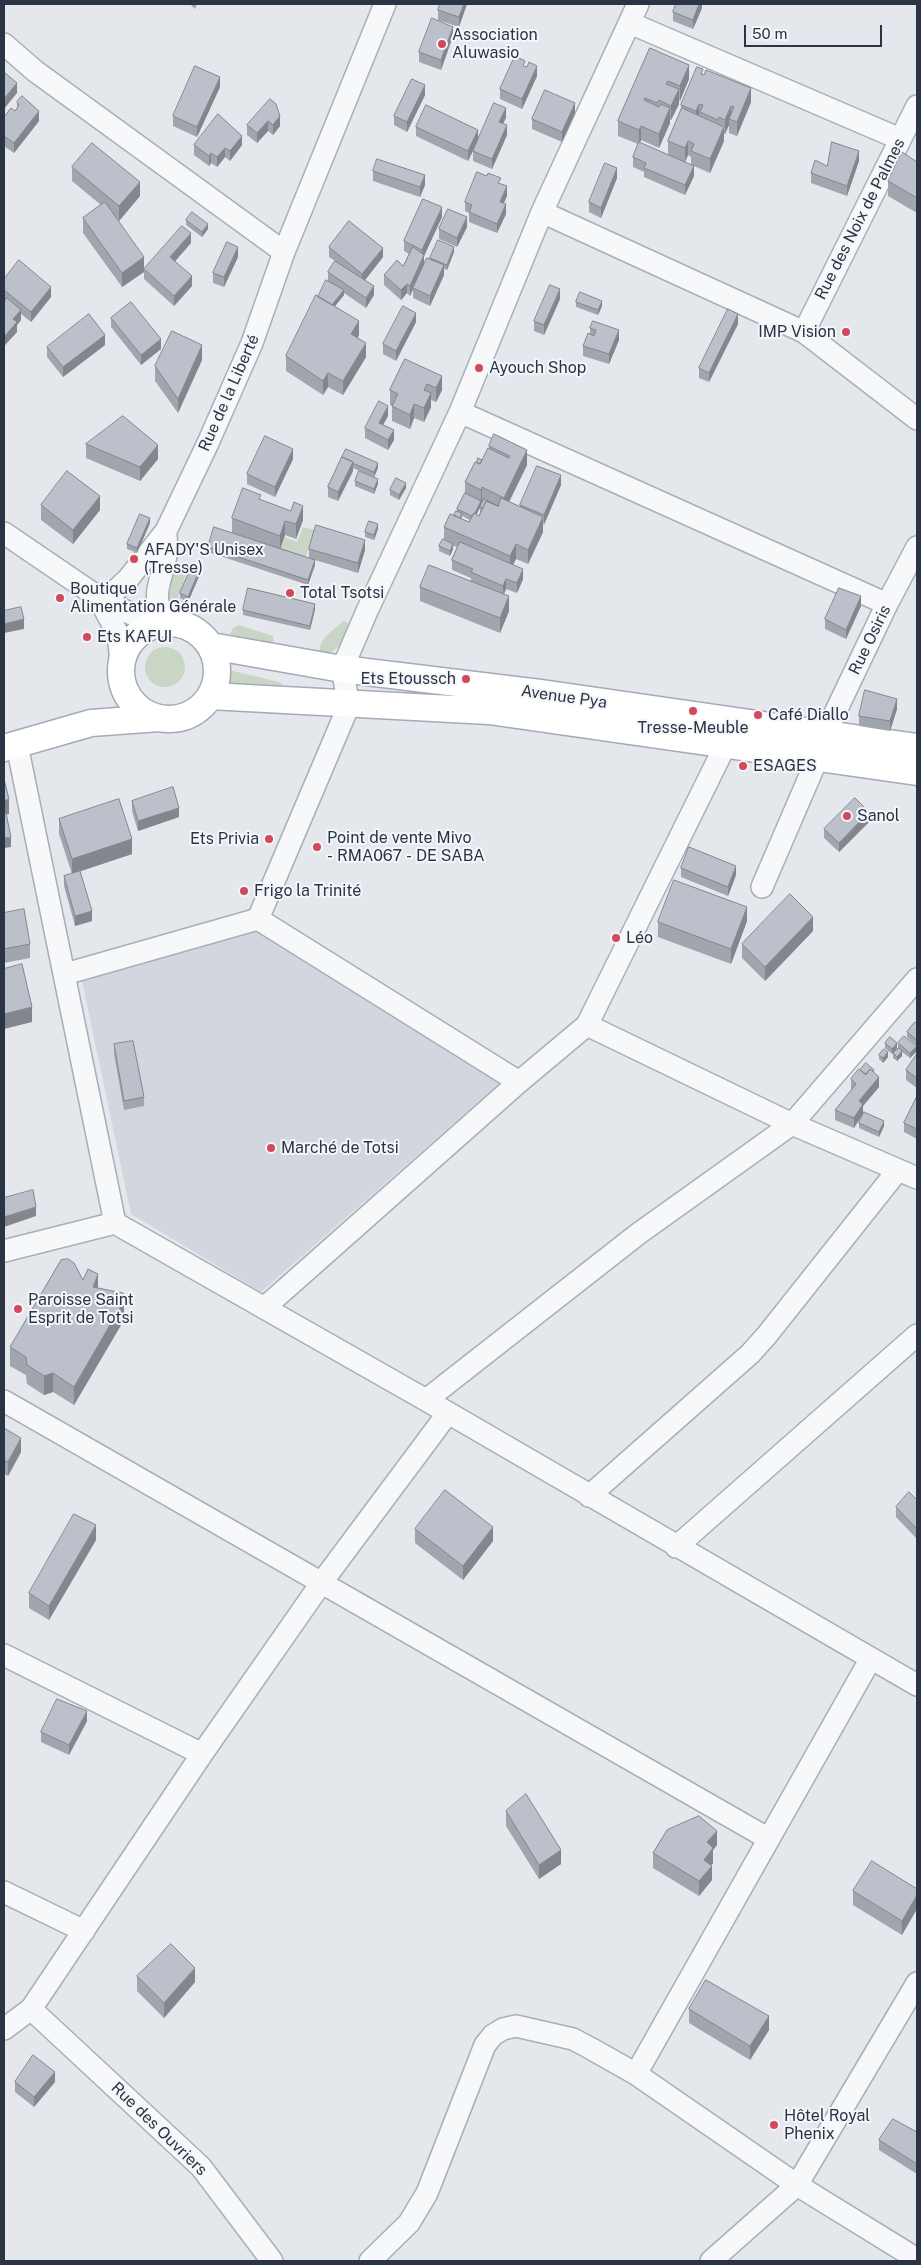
<!DOCTYPE html>
<html>
<head>
<meta charset="utf-8">
<style>
  body { margin:0 }
  #map { position:relative; width:921px; height:2265px; overflow:hidden; background:#e4e7ec; font-family:"Public Sans",sans-serif }
  canvas { display:block }
  .frame { position:absolute; inset:0; border:5px solid #2b3445; pointer-events:none }
  .scale { position:absolute; left:744px; top:25px; width:138px; height:22px; box-sizing:border-box; border:2px solid #2b3445; border-top:0; padding-left:6px; font-size:15px; line-height:18px; white-space:nowrap; color:#2b3445; -webkit-text-stroke:4px #f4f6f9; paint-order:stroke }
</style>
</head>
<body>
<div id="map">
<canvas width="921" height="2265"></canvas>
<div class="frame"></div>
<div class="scale">50 m</div>
</div>
<script>
const g = document.querySelector('canvas').getContext('2d');
g.lineJoin = 'round';
function fill(path, color) { g.fillStyle = color; g.fill(path, 'evenodd'); }
function strokePath(path, color, width, dash) { g.strokeStyle = color; g.lineWidth = width; g.lineCap = dash ? 'butt' : 'round'; g.setLineDash(dash || []); g.stroke(path); }
function label(font, color, halo, rows, align = 'center') {
  g.font = font + ' "Public Sans",sans-serif'; g.lineWidth = 4; g.setLineDash([]); g.textBaseline = 'middle'; g.strokeStyle = halo; g.fillStyle = color; for (const [text, x, y, turn = 0] of rows) {
    g.save(); g.translate(x, y); g.rotate((+turn || 0) * Math.PI / 180); g.textAlign = isNaN(turn) ? turn : align; if (halo) g.strokeText(text, 0, 0); g.fillText(text, 0, 0); g.restore();
  }
}
fill(new Path2D(`
  M250,918L502,1081L261,1292L131,1214L81,976Z`), '#d2d6de');
fill(new Path2D(`
  M303,527L315,530L306,557L280,550L285,537L297,542Z
  M177,567L187,571L178,598L188,605L187,611H177L168,603L169,586Z
  M344,621L350,624C349,641 336,651 321,657C314,642 334,629 344,621Z
  M239,625L273,636L274,648L230,634L233,628Z
  M145 667a20 20 0 1 1 40 0a20 20 0 1 1-40 0Z
  M229,670L279,682L282,684L280,686L229,683L227,682V671Z`), '#c9d6c5');
const minor = new Path2D(`
  M630,23L900,139
  M4,44L35,71L284,252
  M542,212L804,332L917,419
  M804,332L917,106
  M460,412L887,604
  M4,533L98,597L153,625
  M98,597L118,634L121,663
  M105,600L128,579L166,531L208,443L252,343L284,252L385,4
  M165,623C150,592 161,585 166,555C167,547 166,539 166,531
  M17,745L115,1223
  M762,887L818,757L825,734L887,604L917,547
  M258,919L519,1082
  M65,974L258,919L349,705L342,669L367,611L460,412L542,212L638,4
  M587,1025L792,1124L917,1178
  M4,1251L115,1223L426,1400L917,1685
  M264,1308L519,1082L587,1025L725,746
  M426,1400L638,1234L792,1124L917,979
  M4,1401L769,1839
  M589,1496L750,1354L767,1335L898,1170
  M676,1547L917,1335
  M4,1655L202,1754
  M4,1892L84,1931
  M31,2009L201,2167L272,2261
  M4,2029L31,2009L202,1754L322,1582L448,1413
  M636,2074L870,1660
  M370,2261L409,2223L427,2193L485,2045L493,2035L503,2029L516,2026L573,2039L590,2048L636,2074L797,2185L917,2259
  M711,2261L797,2185L917,1983`);
const major = new Path2D(`
  M121 671a48 48 0 1 1 96 0a48 48 0 1 1-96 0Z
  M211,646L342,669L540,693L917,747
  M210,696L489,711L917,772
  M4,748L91,723L159,718`);
strokePath(minor, '#a9aeb7', 24);
strokePath(major, '#a3abb8', 29);
strokePath(minor, '#f7f8fa', 21);
strokePath(major, '#fff', 26);
fill(new Path2D(`
  M190,4H197L195,9Z
  M440,4H467L459,27L438,20V10Z
  M702,4V8L693,29L673,21V12Z
  M453,36L441,70L419,62V52Z
  M650,48L689,79L680,101L679,100V104L671,120H670V123L659,148L641,140L640,143L668,155V141L681,110V105L703,75L751,102L737,136L729,133V125L725,134H724V141L710,173L694,166V176L685,195L644,177V172L633,167V157L638,144L618,136V121ZM688,155L691,157V165L685,162Z
  M525,67L537,76L522,109L500,99V89Z
  M220,87L197,137L173,126V116Z
  M425,95L407,132L394,125V116Z
  M17,102L39,121L14,153L4,146V117L15,111L17,108Z
  M575,113L562,142L532,129V119Z
  M280,116V126L273,135L268,131L257,143L247,135V125Z
  M506,118L503,123L507,135L492,169L473,161V151L468,161L416,136V127L478,139Z
  M194,145H242L230,161L225,157L217,167L211,163L209,166L194,155Z
  M859,161L847,196L811,183V173L827,166Z
  M917,162V213L888,196V181Z
  M72,167L140,196L119,221L115,217L144,269L191,243L175,261L192,286L174,306L144,279V272L122,287L83,233V218L101,205L72,181Z
  M373,171L425,185L420,197L373,181Z
  M617,178L601,218L589,212V202Z
  M501,184L507,196L504,203L506,214L497,233L469,222V213L465,211V202Z
  M442,217L424,256V264L430,258L454,252L447,270L444,269V275L430,306L413,298V289L410,296L407,293L401,300L384,285V275L403,266L409,254L404,251V241Z
  M186,220L208,229L202,237L186,225Z
  M467,227L457,247L439,239V229Z
  M329,247L383,257L365,280L374,295L366,308L344,293V295L335,306L359,335L358,338L366,357L343,395L328,387L323,395L286,371V356L318,297L328,281V272L335,261L329,257Z
  M238,257L224,287L213,283V273Z
  M4,279L51,297L31,322L21,314V320L17,325V332L5,345L4,344V302L5,300H4Z
  M560,299L544,335L534,331V321Z
  M576,302L602,306L598,315L576,307Z
  M111,318L161,349L141,365L111,327Z
  M416,322L396,361L383,354V344Z
  M738,324L709,382L699,378V368Z
  M590,328L619,340L609,364L583,356V346L590,334Z
  M105,345L63,377L47,357V347Z
  M405,359L442,390L436,402L431,400V407L424,422L414,418L410,429L392,421V406L390,405V390Z
  M202,360L178,413L155,381V366Z
  M388,416L383,425L394,440L388,450L365,438V428Z
  M86,444L158,459L140,481L86,458Z
  M489,446L527,465L509,502L520,507V505L561,485L543,525V532L528,564L516,559L513,565L523,579L517,593L506,589L504,594L509,611L500,633L420,601V587L471,581V578L452,570V560L457,547L453,546V549L450,556L439,551V546L444,540V527L457,511V509L465,493V482L477,462L482,460L489,449ZM482,501L480,507V512L479,516L476,514ZM462,516L470,520L469,522L462,519Z
  M342,457L378,468L374,477L353,468V471L338,501L328,497V487Z
  M293,459L275,497L247,484V474Z
  M355,481L378,484L374,494L355,486Z
  M406,488L399,500L390,495V490Z
  M261,500L291,511L303,520L296,539L285,535L280,548L309,558V549L365,550L358,573L315,560V565L308,585L208,552V547L232,532V518Z
  M41,505L100,510L73,544L41,520Z
  M150,523L137,553L127,549V544Z
  M378,529L374,540L365,537V532Z
  M200,574L188,602L180,598V593Z
  M861,606L846,639L825,629V619Z
  M315,609L310,630L243,615V610Z
  M897,709L890,731L859,726V716Z
  M132,801L179,817L138,831L132,811Z
  M59,819L132,854L72,874L92,921L75,926L64,886V876L72,874L59,834Z
  M869,822L839,852L824,838V829Z
  M681,868L736,875L728,896L681,877Z
  M4,913L30,944V958L4,963Z
  M747,921L731,964L658,937V922Z
  M813,931L765,981L742,958V944Z
  M917,1024V1045L907,1037V1032Z
  M885,1043L897,1048L892,1054L885,1048Z
  M898,1043L917,1051L910,1058L902,1052V1056L897,1061L893,1058V1053L898,1048Z
  M114,1044L144,1097V1106L124,1110L114,1054Z
  M917,1054V1088L906,1080V1070Z
  M879,1055L888,1057L883,1063L879,1059Z
  M860,1070L874,1073L879,1087L863,1106L854,1128L835,1120V1110L852,1089H851V1079Z
  M917,1096V1139L904,1132V1123Z
  M859,1123L884,1126L879,1137L859,1128Z
  M83,1280L124,1320L74,1405L53,1392L44,1395L27,1384L26,1375L10,1366V1347Z
  M4,1428L21,1452L8,1476L4,1474Z
  M917,1500V1539L896,1517V1507Z
  M415,1529L493,1541L463,1580L415,1543Z
  M96,1540L49,1620L29,1608V1593Z
  M87,1721L69,1755L41,1742V1732Z
  M506,1811L561,1864L539,1879L506,1826Z
  M717,1845L713,1850V1863L711,1865L712,1880L699,1896L653,1868V1853Z
  M917,1889L902,1935L853,1905V1891Z
  M137,1976L195,1982L164,2018L137,1991Z
  M689,2009L769,2030L750,2060L689,2023Z
  M15,2082H55L34,2107L15,2092Z
  M917,2132V2174L879,2150V2140Z`), '#a1a5ae');
fill(new Path2D(`
  M464,4H467L459,27V17Z
  M699,4H702V8L693,29V20Z
  M453,27V36L441,70V60Z
  M689,65V79L680,101V86Z
  M537,66V76L522,109V99Z
  M220,77V87L197,137V127Z
  M17,83V93L4,109V99Z
  M425,85V95L407,132V122Z
  M751,88V102L737,136V122Z
  M679,89V104L671,120V106Z
  M575,103V113L562,142V132Z
  M699,104V118L696,125V111Z
  M731,106V119H729V125L725,134V120Z
  M506,108V118L499,131V122Z
  M670,108V123L659,148V134Z
  M39,111V121L14,153V143Z
  M280,116V126L273,135V125Z
  M268,121V131L257,143V133Z
  M507,125V135L492,169V159Z
  M641,126V140L639,145V130Z
  M724,127V141L710,173V159Z
  M478,130V140L468,161V151Z
  M242,136V145L230,161V151Z
  M688,141V155L685,162V148Z
  M225,148V157L217,167V157Z
  M859,151V161L847,196V186Z
  M211,153V163L209,166V156Z
  M694,166V176L685,195V185Z
  M617,168V178L601,218V208Z
  M425,175V185L420,197V187Z
  M140,182V196L119,221V206Z
  M507,186V196L500,211V202Z
  M506,204V214L497,233V224Z
  M442,207V217L424,256V264L410,296V286L422,259V250Z
  M467,217V227L457,247V238Z
  M208,224V229L202,237V232Z
  M191,233V243L170,267V257Z
  M238,247V257L224,287V277Z
  M454,247V252L447,270V265Z
  M383,248V257L362,284V274Z
  M144,257V272L122,287V273Z
  M444,265V275L430,306V296Z
  M192,276V286L174,306V296Z
  M407,284V293L401,300V290Z
  M374,286V295L366,308V298Z
  M51,287V297L31,322V312Z
  M560,289V299L544,335V325Z
  M344,290V295L331,311V306Z
  M602,301V306L598,315V310Z
  M21,310V320L17,325V332L5,345V336L13,319Z
  M416,313V322L396,361V351Z
  M738,314V324L709,382V373Z
  M359,321V335L351,349V334Z
  M619,330V340L609,364V354Z
  M105,335V345L63,377V367Z
  M161,339V349L141,365V355Z
  M366,343V357L343,395V381Z
  M202,345V360L178,413V399Z
  M328,373V387L323,395V381Z
  M442,376V390L436,402V388Z
  M431,393V407L424,422V408Z
  M414,404V418L410,429V415Z
  M388,406V416L379,432V423Z
  M394,430V440L388,450V440Z
  M158,445V459L140,481V467Z
  M293,449V459L275,497V487Z
  M527,450V465L504,512V498Z
  M353,462V471L338,501V492Z
  M378,463V468L374,477V472Z
  M561,475V485L544,525V515Z
  M378,479V484L374,494V489Z
  M406,483V488L399,500V495Z
  M482,487V501L481,504V490Z
  M100,496V510L73,544V530Z
  M481,501V506L473,521V516Z
  M303,506V520L296,539V524Z
  M543,517V532L528,564V550Z
  M150,518V523L137,553V548Z
  M285,521V535L280,550V536Z
  M378,524V529L374,540V535Z
  M365,540V550L358,573V563Z
  M453,544V549L450,556V551Z
  M516,544V559L510,570V556Z
  M315,560V565L308,585V580Z
  M200,569V574L188,602V597Z
  M523,569V579L517,593V583Z
  M506,579V589L503,596V586Z
  M509,596V611L500,633V618Z
  M861,596V606L846,639V630Z
  M315,604V609L310,630V626Z
  M24,619V629L4,633V624Z
  M897,699V709L890,731V721Z
  M9,799V814L4,815V801Z
  M179,808V817L138,831V821Z
  M869,812V822L839,852V843Z
  M11,837V847L4,848V838Z
  M132,839V854L72,874V859Z
  M736,866V875L728,896V887Z
  M747,907V921L731,964V949Z
  M92,911V921L75,926V916Z
  M813,917V931L765,981V967Z
  M32,1007V1022L4,1029V1014Z
  M897,1043V1048L892,1054V1049Z
  M917,1046V1051L910,1058V1053Z
  M902,1051V1056L897,1061V1057Z
  M888,1052V1057L883,1063V1058Z
  M879,1077V1087L863,1106V1114L854,1128V1118L859,1101Z
  M884,1121V1126L879,1137V1132Z
  M36,1207V1216L4,1227V1217Z
  M98,1274V1293L93,1287Z
  M124,1301V1320L74,1405V1387Z
  M53,1373V1392L44,1395V1376Z
  M21,1438V1452L8,1476V1462Z
  M96,1525V1540L49,1620V1606Z
  M493,1527V1541L463,1580V1566Z
  M87,1711V1721L69,1755V1745Z
  M717,1831V1845L713,1850V1863L704,1875V1860L707,1842Z
  M561,1850V1864L539,1879V1865Z
  M712,1866V1880L699,1896V1881Z
  M917,1895V1909L902,1935V1921Z
  M195,1968V1982L164,2018V2003Z
  M769,2016V2030L750,2060V2046Z
  M55,2072V2082L34,2107V2097Z`), '#83868d');
const building = new Path2D(`
  M440,4H464L459,17L438,10Z
  M676,4H699L693,20L673,12Z
  M432,18L453,27L441,60L419,52Z
  M650,48L689,65L680,86L668,81L666,84L679,89L671,106L659,100L657,103L645,98L644,100L659,107L661,104L670,108L659,134L641,126L639,130L618,121Z
  M515,56L525,61L523,66L527,67L529,62L537,66L522,99L500,89Z
  M195,66L220,77L197,127L173,116Z
  M697,67L703,69L701,74L704,75L706,70L751,88L737,122L729,119L734,107L731,106L725,120L719,117L718,120L700,112L703,105L699,104L696,111L681,105Z
  M4,72L17,83L4,99Z
  M412,79L425,85L407,122L394,116Z
  M545,90L575,103L562,132L532,119Z
  M22,96L39,111L14,143L4,136V117L11,108L15,111L19,105L17,102Z
  M270,99L276,104L280,116L273,125L268,121L257,133L247,125Z
  M494,103L506,108L499,122L507,125L492,159L473,151Z
  M426,105L478,130L468,151L416,127Z
  M682,108L724,127L710,159L691,151L694,144L688,141L685,148L668,141Z
  M218,114L242,136L230,151L225,148L217,157L211,153L209,156L194,145Z
  M639,142L694,166L685,185L644,168L646,163L633,157Z
  M832,142L859,151L847,186L811,173L815,160L827,166Z
  M92,143L140,182L119,206L72,167Z
  M902,152L917,162V198L888,181Z
  M377,159L425,175L420,187L373,171Z
  M605,163L617,168L601,208L589,202Z
  M477,172L487,176L488,173L501,178L498,183L507,186L500,202L506,204L497,224L469,212L472,205L465,202Z
  M423,199L442,207L422,250L404,241Z
  M105,202L144,257L122,273L83,218Z
  M448,209L467,217L457,238L439,229Z
  M192,212L208,224L202,232L186,220Z
  M349,221L383,248L362,274L329,247Z
  M182,226L191,233L170,257L192,276L174,296L144,269Z
  M438,240L454,247L447,265L430,258Z
  M227,242L238,247L224,277L213,273Z
  M413,247L424,255L410,286L407,284L401,290L384,275L397,260L403,266Z
  M427,258L444,265L430,296L413,288Z
  M19,260L51,287L31,312L4,290V279Z
  M335,261L374,286L366,298L328,272Z
  M326,280L344,290L332,305L318,297Z
  M550,285L560,289L544,325L534,321Z
  M580,292L602,301L598,310L576,302Z
  M316,295L359,321L351,334L366,343L343,381L328,373L323,381L286,356Z
  M7,298L21,310L13,319L17,322L5,336L4,335V302Z
  M131,302L161,339L141,355L111,318Z
  M403,306L416,313L396,351L383,344Z
  M728,309L738,314L709,373L699,368Z
  M89,314L105,335L63,367L47,347Z
  M593,321L619,330L609,354L583,346L588,333L594,336L596,330L590,328Z
  M172,331L202,345L178,399L155,366Z
  M405,359L442,376L436,388L427,384L424,390L431,393L424,408L414,404L410,415L392,406L398,394L390,390Z
  M379,401L388,406L379,423L394,430L388,440L365,428Z
  M123,416L158,445L140,467L86,444Z
  M494,434L527,450L504,498L482,487L481,490L465,482L475,462L480,464L488,448L509,458L510,456L489,446Z
  M265,436L293,449L275,487L247,474Z
  M346,449L378,463L374,472L352,463L353,462L342,457Z
  M342,457L353,462L338,492L328,487Z
  M478,458L482,460L480,464L477,462Z
  M537,466L561,475L544,515L520,505Z
  M67,471L100,496L73,530L41,505Z
  M359,471L378,479L374,489L355,481Z
  M396,478L406,483L399,495L390,490Z
  M243,488L261,495L259,499L291,511L294,502L303,506L296,524L285,521L280,536L232,518Z
  M465,493L481,501L475,513H474L472,516L457,509Z
  M501,498L543,517L528,550L516,544L510,556L444,527L450,514L469,522L474,513L479,516L486,501L498,506Z
  M484,499L498,506L486,501L483,508L480,507Z
  M456,511L462,513L460,518L454,515Z
  M140,514L150,518L137,548L127,544Z
  M369,521L378,524L374,535L365,532Z
  M316,525L365,540L358,563L309,549Z
  M214,527L315,560L308,580L208,547Z
  M443,539L453,544L450,551L439,546Z
  M460,542L523,569L517,583L506,579L503,586L471,572L473,569L452,560Z
  M429,565L509,596L500,618L420,587Z
  M192,566L200,569L188,597L180,593Z
  M248,588L315,604L310,626L243,610Z
  M839,588L861,596L846,630L825,619Z
  M21,607L24,619L4,624V611Z
  M865,690L897,699L890,721L859,716Z
  M4,779L9,799L4,801Z
  M173,787L179,808L138,821L132,801Z
  M855,798L869,812L839,843L824,829Z
  M119,799L132,839L72,859L59,819Z
  M4,813H6L11,837L4,838Z
  M689,847L736,866L728,887L681,868Z
  M80,871L92,911L75,916L64,876Z
  M674,880L747,907L731,949L658,922Z
  M790,894L813,917L765,967L742,944Z
  M24,909L30,944L4,949V913Z
  M22,964L32,1007L4,1014V969Z
  M915,1022L917,1024V1040L907,1032Z
  M904,1036L917,1046L910,1053L898,1043Z
  M890,1037L897,1043L892,1049L885,1043Z
  M133,1041L144,1097L124,1101L114,1044Z
  M899,1048L902,1051L897,1057L893,1053Z
  M884,1049L888,1052L883,1058L879,1055Z
  M917,1054V1078L906,1070Z
  M866,1063L874,1070L873,1072L870,1069L866,1074L860,1070Z
  M859,1069L866,1075L870,1069L879,1077L859,1101L863,1104L854,1118L835,1110L856,1084L851,1079Z
  M917,1096V1129L904,1123Z
  M864,1112L884,1121L879,1132L859,1123Z
  M33,1190L36,1207L4,1217V1198Z
  M68,1259L74,1263L83,1280L88,1269L98,1274L93,1287L123,1293L124,1301L74,1387L53,1373L44,1376L27,1365L26,1357L10,1347L61,1260Z
  M4,1428L21,1438L8,1462L4,1460Z
  M445,1490L493,1527L463,1566L415,1529Z
  M909,1492L917,1500V1529L896,1507Z
  M74,1514L96,1525L49,1606L29,1593Z
  M57,1699L87,1711L69,1745L41,1732Z
  M526,1794L561,1850L539,1865L506,1811Z
  M699,1816L717,1831L707,1842L713,1848L704,1860L712,1866L699,1881L653,1853L667,1830Z
  M872,1861L917,1889V1895L902,1921L853,1891Z
  M171,1944L195,1968L164,2003L137,1976Z
  M706,1980L769,2016L750,2046L689,2009Z
  M33,2055L55,2072L34,2097L15,2082Z
  M893,2119L917,2132V2164L879,2140Z`);
fill(building, '#bbc0ca');
strokePath(building, '#83868d', 1);
for (const [x, y, r, color] of [
  [442,44,5,"#d1495b"],
  [846,332,5,"#d1495b"],
  [479,368,5,"#d1495b"],
  [134,559,5,"#d1495b"],
  [290,593,5,"#d1495b"],
  [60,598,5,"#d1495b"],
  [87,637,5,"#d1495b"],
  [466,679,5,"#d1495b"],
  [693,711,5,"#d1495b"],
  [758,715,5,"#d1495b"],
  [743,766,5,"#d1495b"],
  [847,816,5,"#d1495b"],
  [269,839,5,"#d1495b"],
  [317,847,5,"#d1495b"],
  [244,891,5,"#d1495b"],
  [616,938,5,"#d1495b"],
  [271,1148,5,"#d1495b"],
  [18,1309,5,"#d1495b"],
  [774,2125,5,"#d1495b"]
]) { const dot = new Path2D(); dot.arc(x, y, r, 0, 2 * Math.PI); g.fillStyle = color; g.fill(dot); strokePath(dot, '#f4f6f9', 2); }
label('16px', '#2b3445', '#f4f6f9', [
  ["Association",452,35],
  ["Aluwasio",452,53],
  ["IMP Vision",836,332,"right"],
  ["Ayouch Shop",489,368],
  ["AFADY'S Unisex",144,550],
  ["(Tresse)",144,568],
  ["Boutique",70,589],
  ["Alimentation Générale",70,607],
  ["Total Tsotsi",300,593],
  ["Ets KAFUI",97,637],
  ["Ets Etoussch",456,679,"right"],
  ["Café Diallo",768,715],
  ["Tresse-Meuble",693,728,"center"],
  ["ESAGES",753,766],
  ["Sanol",857,816],
  ["Point de vente Mivo",327,838],
  ["- RMA067 - DE SABA",327,856],
  ["Ets Privia",259,839,"right"],
  ["Frigo la Trinité",254,891],
  ["Léo",626,938],
  ["Marché de Totsi",281,1148],
  ["Paroisse Saint",28,1300],
  ["Esprit de Totsi",28,1318],
  ["Hôtel Royal",784,2116],
  ["Phenix",784,2134]
], 'left');
label('16px', '#2b3445', '#f4f6f9', [
  ["Rue des Noix de Palmes",860,219,-63],
  ["Rue de la Liberté",229,393,-66],
  ["Rue Osiris",870,640,-64],
  ["Avenue Pya",564,697,8],
  ["Rue des Ouvriers",159,2129,44]
]);
</script>
</body>
</html>
